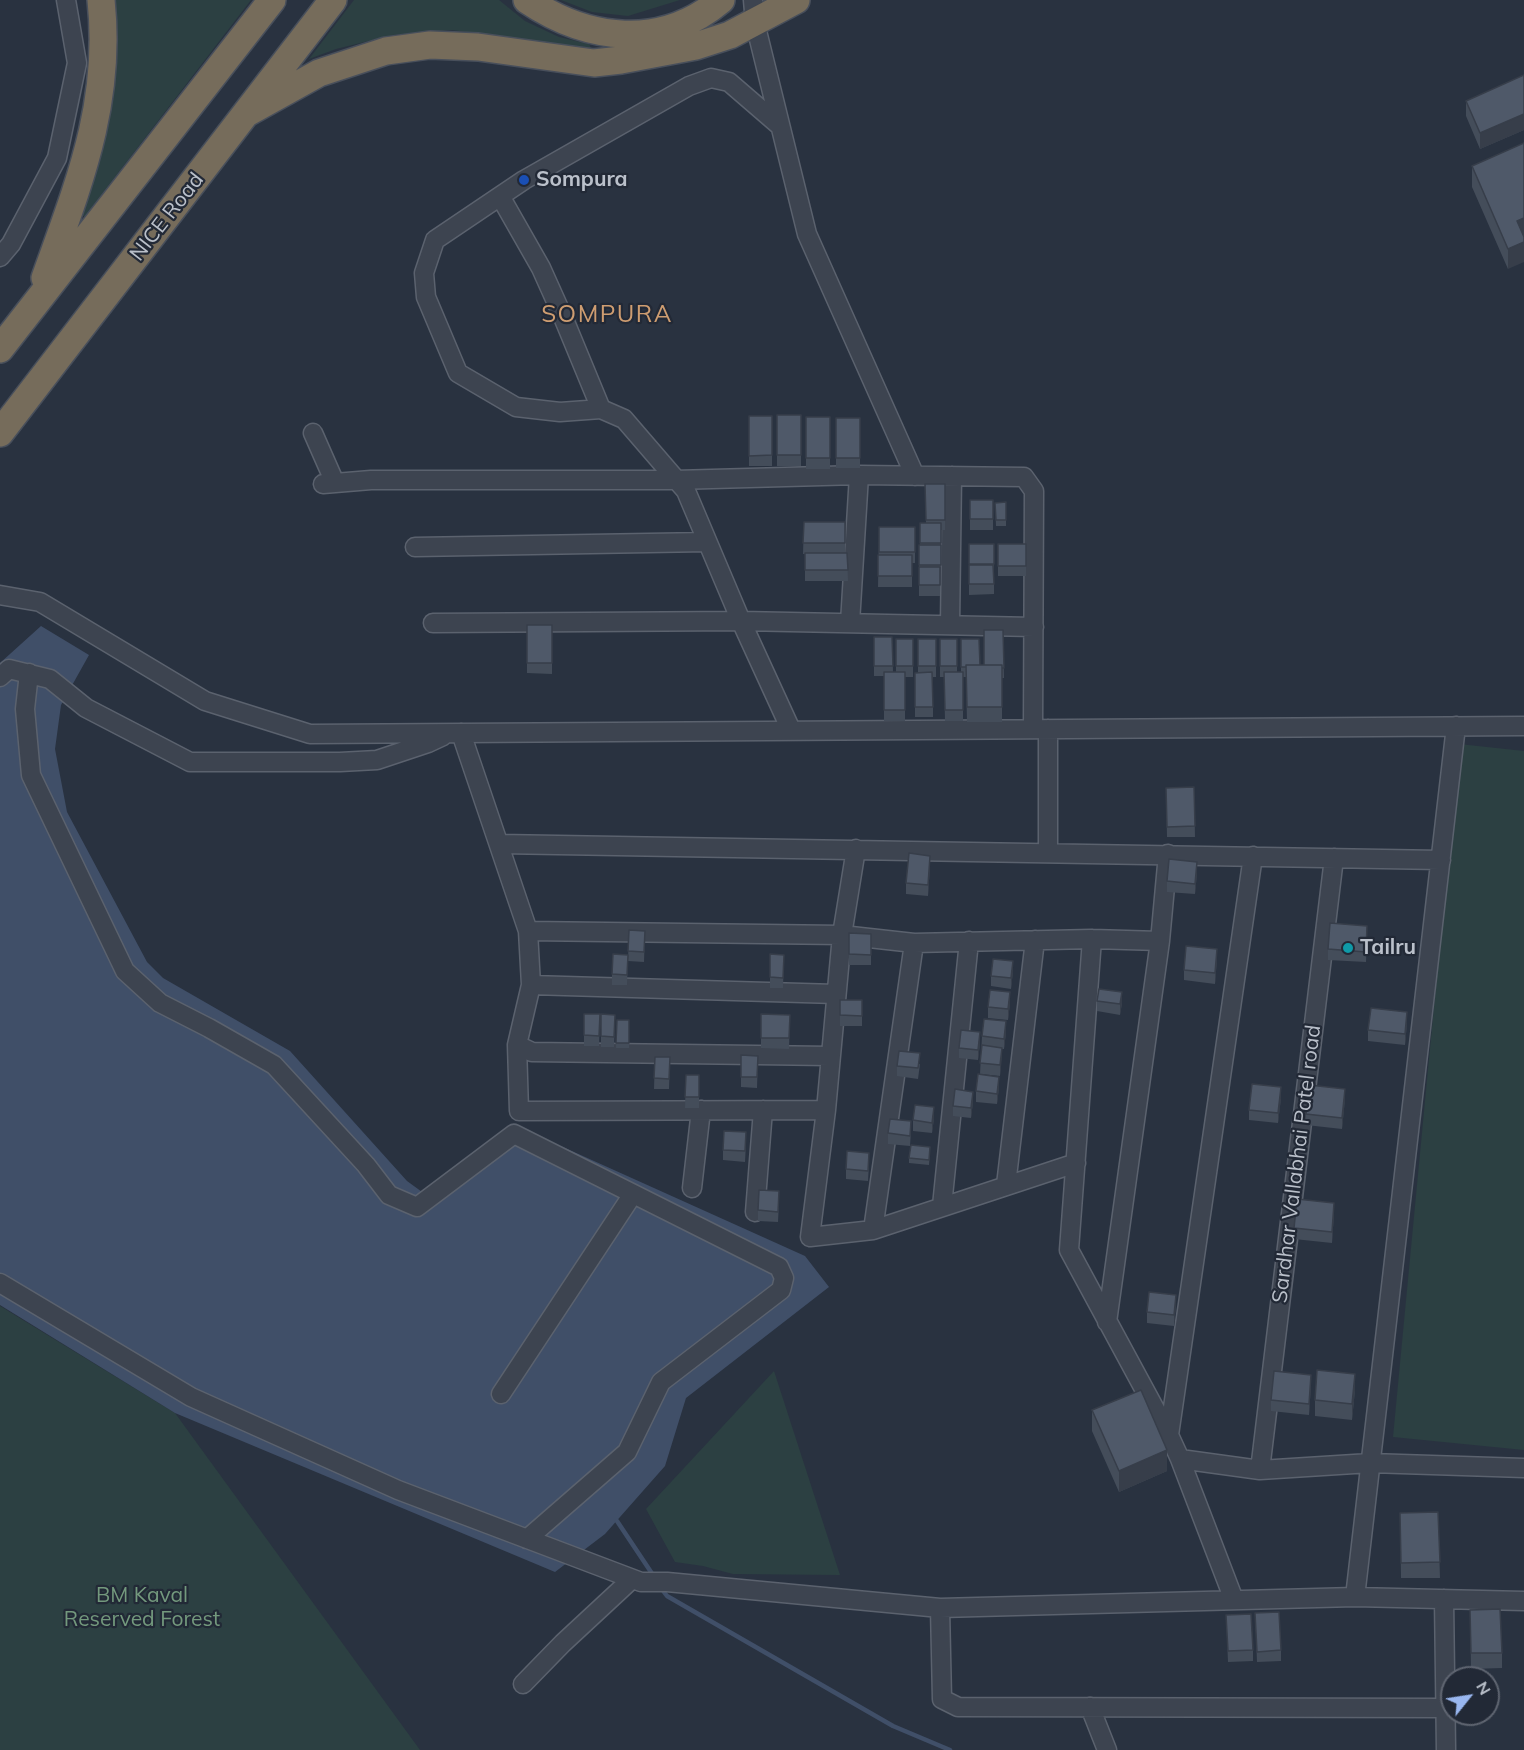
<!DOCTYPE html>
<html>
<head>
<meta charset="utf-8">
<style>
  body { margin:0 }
  #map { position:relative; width:1524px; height:1750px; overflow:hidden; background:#293240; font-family:Mulish,sans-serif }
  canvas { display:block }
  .north { position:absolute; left:1440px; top:1666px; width:60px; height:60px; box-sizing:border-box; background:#222936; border:2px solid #5f6571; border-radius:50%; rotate:60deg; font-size:16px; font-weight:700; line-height:24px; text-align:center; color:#bac0ca }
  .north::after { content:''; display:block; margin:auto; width:21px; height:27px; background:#99b7f0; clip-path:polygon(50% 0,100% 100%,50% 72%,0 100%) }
</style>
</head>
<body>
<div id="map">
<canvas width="1524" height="1750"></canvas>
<div class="north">N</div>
</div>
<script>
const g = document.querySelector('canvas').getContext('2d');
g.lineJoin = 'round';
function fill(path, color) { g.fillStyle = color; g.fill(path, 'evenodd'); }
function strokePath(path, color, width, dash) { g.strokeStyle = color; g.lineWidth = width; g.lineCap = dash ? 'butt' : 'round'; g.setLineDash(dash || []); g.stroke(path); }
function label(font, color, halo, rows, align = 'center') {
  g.font = font + ' Mulish,sans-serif'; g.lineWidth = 4.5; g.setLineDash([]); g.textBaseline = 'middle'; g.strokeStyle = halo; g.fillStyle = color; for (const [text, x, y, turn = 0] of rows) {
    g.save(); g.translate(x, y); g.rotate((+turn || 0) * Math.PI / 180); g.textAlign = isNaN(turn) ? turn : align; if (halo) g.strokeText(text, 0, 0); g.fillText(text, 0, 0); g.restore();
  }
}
fill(new Path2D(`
  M111,0H251L85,216H80Z
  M354,0H499L525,21L559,37L589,44L592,50L452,30L393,35L336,49L309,59Z
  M561,0H680L628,16L592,12Z
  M1459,744L1524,751V1450L1393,1437Z
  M0,1306L175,1413L420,1750H0Z
  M774,1371L840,1575L733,1574L703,1566L675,1562L646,1509Z`), '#2c4042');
fill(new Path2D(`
  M41,626L89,655L61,705L55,749L67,812L147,962L163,978L290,1051L407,1181L429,1197L514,1125L805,1256L829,1287L686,1398L665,1466L605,1534L555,1572L175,1413L0,1305V663Z`), '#404f68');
strokePath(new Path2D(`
  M617,1521L655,1578
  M661,1588L667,1596L893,1726L950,1750`), '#404f68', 4.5);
const minor = new Path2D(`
  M753,0L755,23L807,234L915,476
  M780,126L729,82L711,78L689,86L524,180L435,240L424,273L426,297L458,373L516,407L560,412L601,409L624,419L686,491L741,621L791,730
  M500,196L541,268L563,317L601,409
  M0,257L11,244L57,158L77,63L66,0
  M313,433L335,483
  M323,484L371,480H675L859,475
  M415,547L707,542
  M0,595L40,602L205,701L310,734L1524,726
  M433,623L741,621L1034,627
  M850,623L859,475L1024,477L1034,491L1033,729
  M950,625L952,476
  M29,673L25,709L31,775L125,971L160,1003L209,1028L274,1065L366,1165L389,1195L417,1207L514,1134L779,1267L784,1278L781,1290L661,1382L627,1452L527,1539
  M0,677L9,669L50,679L86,708L190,762H340L377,760L428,743L443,736
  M1456,726L1355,1597L1524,1601
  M1048,729V852
  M461,733L528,931L531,985L517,1045L519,1111L826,1110
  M499,844L1441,860
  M856,849L842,935L826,1110L810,1237L873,1230L1076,1163
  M528,931L842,935L914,943
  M1092,939L1069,1250L1169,1435L1180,1459
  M531,985L836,994
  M517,1045L532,1052L830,1056
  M1006,1185L1035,940
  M692,1188L701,1110
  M942,1206L969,941
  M755,1212L763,1110
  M873,1230L914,943L1092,939L1160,941
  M0,1283L191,1397L398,1490L641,1582H667L940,1608L1355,1597
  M1107,1322L1160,941L1168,854
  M501,1394L633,1194
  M1169,1435L1253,856
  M1260,1470L1334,858
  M1444,1599L1446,1750
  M1234,1600L1180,1459L1260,1470L1370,1463L1524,1468
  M940,1608L942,1699L958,1707L1445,1708
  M523,1684L563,1643L632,1579
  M1090,1707L1107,1750`);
const highway = new Path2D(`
  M527,0C588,41 662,50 721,0
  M247,113L319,73L386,51L430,45L478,47L594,63L621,60L696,46L730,35L796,0
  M45,278C79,183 112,103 101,0
  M0,349L272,0
  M0,433L333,0`);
strokePath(minor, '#5b626e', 21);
strokePath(highway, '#484f5b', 30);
strokePath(minor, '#3d4450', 18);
strokePath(highway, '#766c5b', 27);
fill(new Path2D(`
  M1524,75V130L1480,149L1466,116V101Z
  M1524,143L1508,269L1472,187V166Z
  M777,415H801V466H777Z
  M749,416H772V466H749Z
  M806,417H830V469H806Z
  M836,418H860V468H836Z
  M925,484H945V530H941L940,596H919V545H920V523H926Z
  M970,500H993V530H970Z
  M1006,502V526H996L995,503Z
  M804,522H845V553H847L848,581H805V554H803Z
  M879,527H915V563H912V587H878Z
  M969,544H994V594L969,595Z
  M998,544H1026V576H998Z
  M527,625H552V674L527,673Z
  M1003,630L1004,678H1002V722H967L966,677H963V721H945L944,677H940V639H957V672H961V639L980,665H984Z
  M874,637H892L893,672H896V639H913V677H905V721H884V676H874Z
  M918,639H936V677H933V717H915V673H918Z
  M1194,787L1195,837H1167L1166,788Z
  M930,866L928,896L906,894V883Z
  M1197,873L1195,894L1167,892V881Z
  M629,930L645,931L644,962L628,961Z
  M871,934V965H849V954Z
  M1367,936L1366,962L1328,960V949Z
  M770,954L784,955L783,988H770Z
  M628,955L627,985H612V974Z
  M1217,959L1215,984L1184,980V970Z
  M1013,971L1011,989L991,986V976Z
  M840,1000H862V1026H840Z
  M1097,1001L1122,1003L1120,1015L1097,1011Z
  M1010,1003L1008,1020L988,1018V1007Z
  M584,1014H600L599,1046H584Z
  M601,1014L615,1015L614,1047H601Z
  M761,1014L790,1015L789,1049L761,1048Z
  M617,1020H629V1048H616Z
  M1407,1023L1405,1045L1368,1041V1030Z
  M1006,1032L1004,1049H1002L1000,1076L980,1074L982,1036Z
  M980,1043L978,1060L959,1058V1048Z
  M741,1055L758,1056L757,1088L741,1087Z
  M655,1057H670L669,1089H654Z
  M920,1064L918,1079L897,1076V1066Z
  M686,1075H699V1108H685Z
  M999,1087L997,1104L976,1102V1091Z
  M1281,1098L1278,1123L1249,1120V1110Z
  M1345,1099L1342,1129L1306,1125V1114Z
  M973,1102L971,1118L953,1116V1106Z
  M934,1118L932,1133L913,1131V1120Z
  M911,1131L910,1146L888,1144V1133Z
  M746,1143L745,1162L723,1160V1150Z
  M930,1152L929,1165L909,1163V1158Z
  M869,1164L868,1181L846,1179V1169Z
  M779,1202L778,1222L758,1221V1210Z
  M1334,1213L1332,1243L1294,1239V1228Z
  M1176,1305L1174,1326L1147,1323V1312Z
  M1311,1385L1309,1415L1271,1411V1400Z
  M1355,1390L1352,1420L1315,1416V1400Z
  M1092,1410L1167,1471L1119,1492L1092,1431Z
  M1438,1512L1440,1578H1401L1400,1513Z
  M1470,1610L1502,1653V1668L1471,1669Z
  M1255,1613L1281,1650V1661L1257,1662Z
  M1226,1615L1253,1650V1661L1228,1662Z`), '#444d5a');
fill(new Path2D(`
  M1524,114V130L1480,149V133Z
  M1524,218V239L1517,221Z
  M1524,242V262L1508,269V249Z
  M930,856V866L928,896V885Z
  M1197,862V873L1195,894V884Z
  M1217,949V959L1215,984V973Z
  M1013,961V971L1011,989V978Z
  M1010,992V1003L1008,1020V1009Z
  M1122,992V1003L1120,1015V1004Z
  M1407,1012V1023L1405,1045V1034Z
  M1006,1021V1032L1004,1049V1039Z
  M980,1032V1043L978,1060V1050Z
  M1002,1048V1058L1000,1076V1065Z
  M999,1077V1087L997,1104V1094Z
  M1281,1087V1098L1278,1123V1113Z
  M1345,1089V1099L1342,1129V1118Z
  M973,1092V1102L971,1118V1108Z
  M934,1107V1118L932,1133V1123Z
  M1334,1203V1213L1332,1243V1232Z
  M1176,1295V1305L1174,1326V1315Z
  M1355,1374V1390L1352,1420V1404Z
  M1311,1375V1385L1309,1415V1404Z
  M1167,1450V1471L1119,1492V1471Z`), '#373e4a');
const building = new Path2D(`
  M1524,75V114L1480,133L1466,101Z
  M1524,143V218L1517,221L1524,237V242L1508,249L1472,166Z
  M777,415H801V455H777Z
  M749,416H772V455L749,456Z
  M806,417H830V458H806Z
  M836,418H860V458H836Z
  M925,484H945V520H926Z
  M970,500H993V519H970Z
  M1006,502V520H996L995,503Z
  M804,522H845V543H803Z
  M920,523H941V543H920Z
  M879,527H915V552H879Z
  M969,544H994V564H969Z
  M998,544H1026V566H998Z
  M919,545H941V565H919Z
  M805,553H847L848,570H805Z
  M878,555H912V576H878Z
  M969,565H993L994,584H969Z
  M919,567H940V585H919Z
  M527,625H552V663H527Z
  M984,630H1003L1004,668H1002V665H984Z
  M874,637H892L893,666H874Z
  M896,639H913V666H896Z
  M918,639H936V666H918Z
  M940,639H957V666H940Z
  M961,639H979L980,665H966V667H961Z
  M966,665H1002V707H967Z
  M884,672H905V710H884Z
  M932,672L933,707H915V673Z
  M944,672H963V710H945Z
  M1194,787L1195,826L1167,827L1166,788Z
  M909,853L930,856L928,885L906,883Z
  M1169,859L1197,862L1195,884L1167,881Z
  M1330,923L1367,926L1366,952L1328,949Z
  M629,930L645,931L644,952L628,951Z
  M849,933L871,934V955L849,954Z
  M1186,946L1217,949L1215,973L1184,970Z
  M613,954L628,955L627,975L612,974Z
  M770,954L784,955L783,978L770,977Z
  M993,959L1013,961L1011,978L991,976Z
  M1099,989L1122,992L1120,1004L1097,1001Z
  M990,990L1010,992L1008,1009L988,1007Z
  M840,1000H862V1016L840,1015Z
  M1371,1008L1407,1012L1405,1034L1368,1030Z
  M584,1014H600L599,1036L584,1035Z
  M601,1014L615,1015L614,1037L601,1036Z
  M761,1014L790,1015L789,1038H761Z
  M984,1019L1006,1021L1004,1039L982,1036Z
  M617,1020H629V1043H616Z
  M961,1030L980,1032L978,1050L959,1048Z
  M982,1045L1002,1048L1000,1065L980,1063Z
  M899,1051L920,1053L918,1068L897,1066Z
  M741,1055L758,1056L757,1077H741Z
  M655,1057H670L669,1079L654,1078Z
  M978,1074L999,1077L997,1094L976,1091Z
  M686,1075H699V1097H685Z
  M1252,1084L1281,1087L1278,1113L1249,1110Z
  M1309,1085L1345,1089L1342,1118L1306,1114Z
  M955,1089L973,1092L971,1108L953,1106Z
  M915,1105L934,1107L932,1123L913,1120Z
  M890,1119L911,1121L910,1136L888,1133Z
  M724,1131L746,1132L745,1151L723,1150Z
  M911,1145L930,1147L929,1160L909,1158Z
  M847,1151L869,1153L868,1171L846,1169Z
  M759,1190L779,1191L778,1212L758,1210Z
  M1297,1199L1334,1203L1332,1232L1294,1228Z
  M1149,1292L1176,1295L1174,1315L1147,1312Z
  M1317,1370L1355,1374L1352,1404L1315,1400Z
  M1274,1371L1311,1375L1309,1404L1271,1400Z
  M1141,1390L1167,1450L1119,1471L1092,1410Z
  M1438,1512L1440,1562L1401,1563L1400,1513Z
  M1500,1609L1502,1653H1471L1470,1610Z
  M1279,1612L1281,1650L1257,1652L1255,1613Z
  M1251,1614L1253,1650L1228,1651L1226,1615Z`);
fill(building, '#4f5969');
strokePath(building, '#373e4a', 1.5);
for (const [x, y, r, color] of [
  [524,180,6,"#1a4fb4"],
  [1348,948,6,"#0f9aa8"]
]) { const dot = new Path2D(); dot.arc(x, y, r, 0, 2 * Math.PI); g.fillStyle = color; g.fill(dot); strokePath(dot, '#222936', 2); }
label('bold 21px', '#bac0ca', '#222936', [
  ["Sompura",536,180],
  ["Tailru",1360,948]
], 'left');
label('21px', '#bac0ca', '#222936', [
  ["NICE Road",167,217,-52],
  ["Sardhar Vallabhai Patel road",1297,1164,-83]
]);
label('21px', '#73997d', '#222936', [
  ["BM Kaval",142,1596],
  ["Reserved Forest",142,1620]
]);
g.letterSpacing = '1.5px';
label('24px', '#ce9d71', '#222936', [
  ["SOMPURA",607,315]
]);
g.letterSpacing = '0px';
</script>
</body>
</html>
